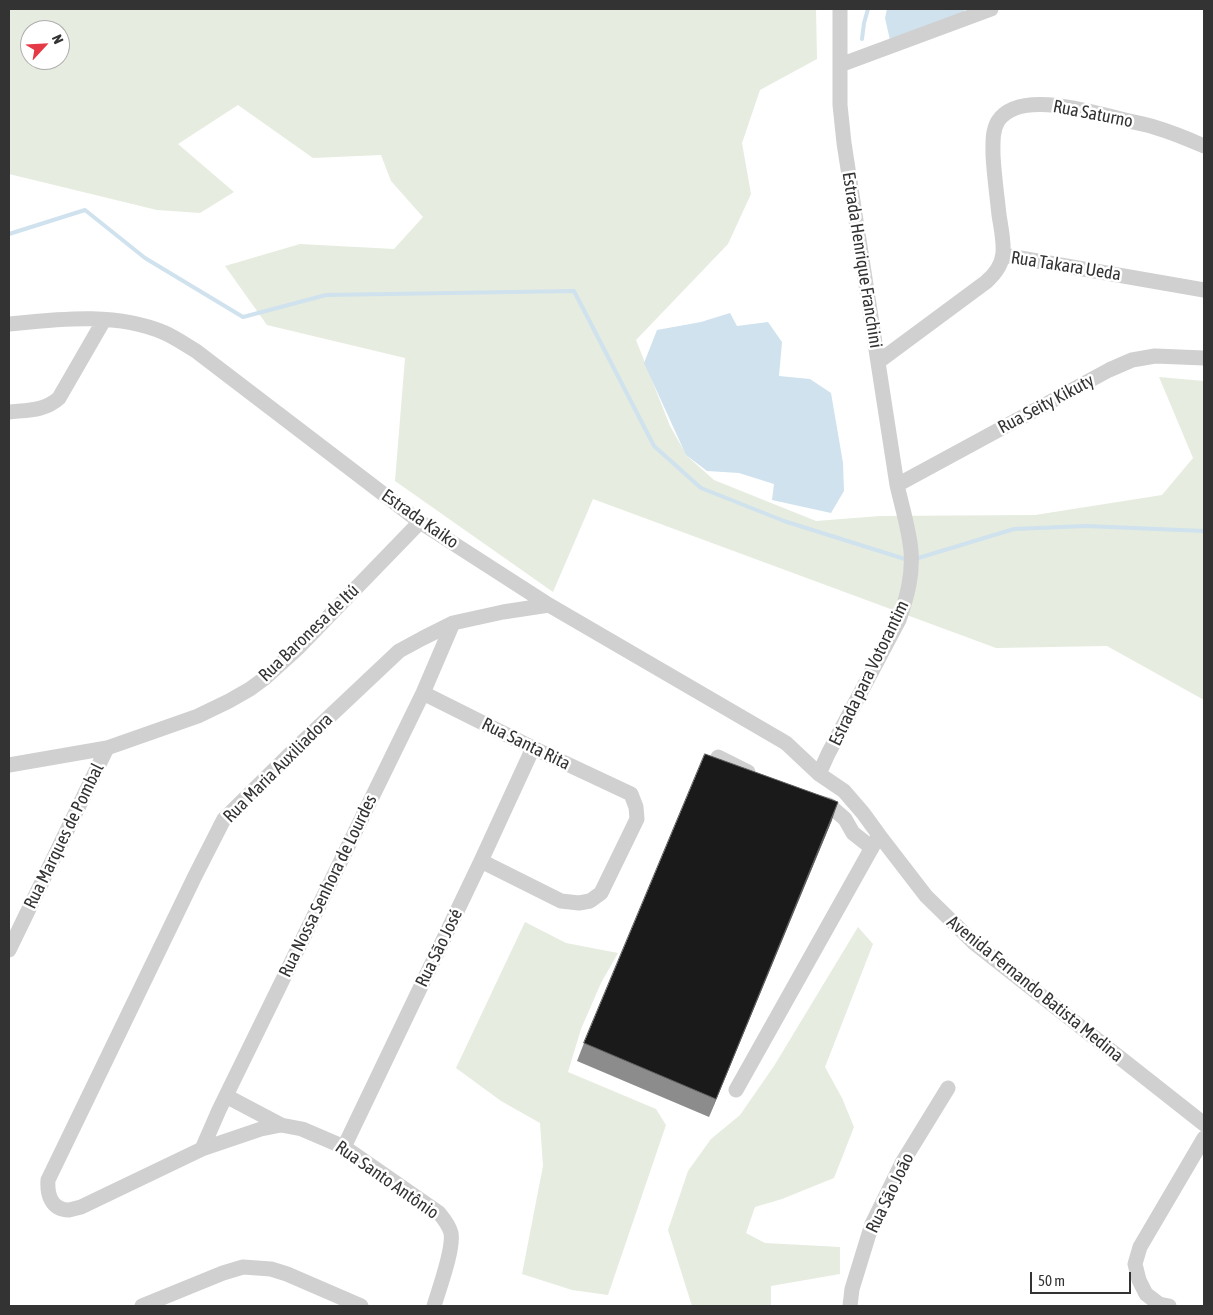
<!DOCTYPE html>
<html>
<head>
<meta charset="utf-8">
<style>
  body { margin:0 }
  #map { position:relative; width:1213px; height:1315px; overflow:hidden; background:#fff; font-family:"Asap Condensed",sans-serif }
  canvas { display:block }
  .frame { position:absolute; inset:0; border:10px solid #333; pointer-events:none }
  .north { position:absolute; left:20px; top:20px; width:50px; height:50px; box-sizing:border-box; background:#fff; border:1px solid #adadad; border-radius:50%; rotate:65deg; font-size:14px; font-weight:700; line-height:20px; text-align:center; color:#333 }
  .north::after { content:''; display:block; margin:auto; width:18px; height:22px; background:#e63946; clip-path:polygon(50% 0,100% 100%,50% 72%,0 100%) }
  .scale { position:absolute; left:1030px; top:1272px; width:101px; height:22px; box-sizing:border-box; border:2px solid #333; border-top:0; padding-left:6px; font-size:15px; line-height:18px; white-space:nowrap; color:#333; -webkit-text-stroke:4px #fff; paint-order:stroke }
</style>
</head>
<body>
<div id="map">
<canvas width="1213" height="1315"></canvas>
<div class="frame"></div>
<div class="north">N</div>
<div class="scale">50 m</div>
</div>
<script>
const g = document.querySelector('canvas').getContext('2d');
g.lineJoin = 'round';
function fill(path, color) { g.fillStyle = color; g.fill(path, 'evenodd'); }
function strokePath(path, color, width, dash) { g.strokeStyle = color; g.lineWidth = width; g.lineCap = dash ? 'butt' : 'round'; g.setLineDash(dash || []); g.stroke(path); }
function label(font, color, halo, rows, align = 'center') {
  g.font = font + ' "Asap Condensed",sans-serif'; g.lineWidth = 5; g.setLineDash([]); g.textBaseline = 'middle'; g.strokeStyle = halo; g.fillStyle = color; for (const [text, x, y, turn = 0] of rows) {
    g.save(); g.translate(x, y); g.rotate((+turn || 0) * Math.PI / 180); g.textAlign = isNaN(turn) ? turn : align; if (halo) g.strokeText(text, 0, 0); g.fillText(text, 0, 0); g.restore();
  }
}
fill(new Path2D(`
  M9,9H816L817,59L760,90L742,143L751,194L728,244L636,340L670,426L687,456L714,480L816,521L880,516L1035,515L1162,495L1193,458L1159,377L1204,381V700L1107,646L996,648L593,499L553,592L395,481L405,358L267,325L225,266L300,244L394,249L423,217L391,181L381,155L313,158L238,105L178,144L234,192L200,213L157,210L9,174ZM30,30H60V60H30Z
  M525,922L566,943L618,953L601,983L581,1029L568,1072L656,1109L666,1125L608,1295L572,1290L522,1274L543,1166L540,1123L501,1101L456,1068Z
  M858,927L873,944L825,1067L842,1098L854,1127L834,1178L782,1199L755,1207L746,1233L765,1243L840,1247V1274L771,1286V1306H692L668,1230L688,1171L711,1139L740,1115L774,1066Z`), '#e6ecdf');
fill(new Path2D(`
  M887,9H966L959,16L890,40L885,18Z
  M730,313L737,326L768,322L782,342L779,376L810,379L831,393L843,463L844,491L831,513L772,500L774,484L739,473L707,471L686,455L644,363L657,330L701,322Z`), '#cfe2ee');
strokePath(new Path2D(`
  M862,39L864,23L868,9
  M9,234L85,210L145,258L243,317L326,295L574,291L654,446L701,488L784,521L908,560
  M915,559L1014,529L1086,526L1204,531`), '#cfe2ee', 4);
strokePath(new Path2D(`
  M840,65L991,9
  M1003,255L1204,290
  M9,324C60,319 116,312 165,333C176,338 186,345 196,351L420,522L549,605L786,743L819,774L844,791L863,813L879,835L926,896L973,942L1204,1124
  M878,362L986,282C994,275 1002,265 1003,253C1004,241 1001,228 999,215C997,195 994,175 993,155C993,144 992,131 998,121C1019,89 1091,112 1121,119C1132,122 1144,124 1154,127C1171,132 1188,139 1204,146
  M9,412C27,410 45,411 59,398L104,320
  M897,485L1109,370L1132,360L1155,356L1204,358
  M423,693L533,748L631,794L636,807L637,819L601,893L590,901L579,903L561,901L481,861
  M718,757L748,772
  M9,765L107,748L198,716L229,701L250,689L265,678L297,649L420,522
  M819,774L828,754L899,620C907,597 913,575 911,551C909,529 902,507 897,485L844,143L840,105V9
  M817,802L829,805L845,819L853,833L872,848
  M9,950L107,748
  M736,1090L879,835
  M226,1096L281,1125
  M344,1147L481,861L533,748
  M202,1149L219,1110L423,693L453,623
  M142,1306L223,1273L243,1267L271,1269L287,1274L361,1306
  M434,1306C439,1289 454,1249 451,1233C449,1225 444,1219 439,1213L344,1147L302,1129L281,1125L261,1129L202,1149L81,1207C77,1208 73,1209 69,1210C51,1210 47,1194 48,1180L195,876L224,819L294,750L399,651L423,638L453,623L503,612L549,605
  M850,1306L852,1289L872,1224L902,1163L948,1088
  M1169,1306L1159,1304L1146,1294L1139,1280L1135,1264L1140,1247L1204,1138`), '#d0d0d0', 15);
fill(new Path2D(`
  M832,820L709,1117L577,1061L584,1043Z`), '#8c8c8c');
fill(new Path2D(`
  M838,802L832,820L709,1117L716,1099Z`), '#5f5f5f');
const building = new Path2D(`
  M705,754L838,802L716,1099L584,1043Z`);
fill(building, '#1a1a1a');
strokePath(building, '#5f5f5f', 1);
label('18px', '#333', '#fff', [
  ["Rua Saturno",1093,114,11],
  ["Estrada Henrique Franchini",862,260,81],
  ["Rua Takara Ueda",1066,266,9],
  ["Rua Seity Kikuty",1046,404,-28],
  ["Estrada Kaiko",420,519,35],
  ["Rua Baronesa de Itú",309,633,-44],
  ["Estrada para Votorantim",869,673,-64],
  ["Rua Santa Rita",526,744,26],
  ["Rua Maria Auxiliadora",278,768,-45],
  ["Rua Marques de Pombal",64,836,-64],
  ["Rua Nossa Senhora de Lourdes",328,886,-64],
  ["Rua São José",439,948,-64],
  ["Avenida Fernando Batista Medina",1035,989,39],
  ["Rua Santo Antônio",387,1180,35],
  ["Rua São João",890,1193,-64]
]);
</script>
</body>
</html>
